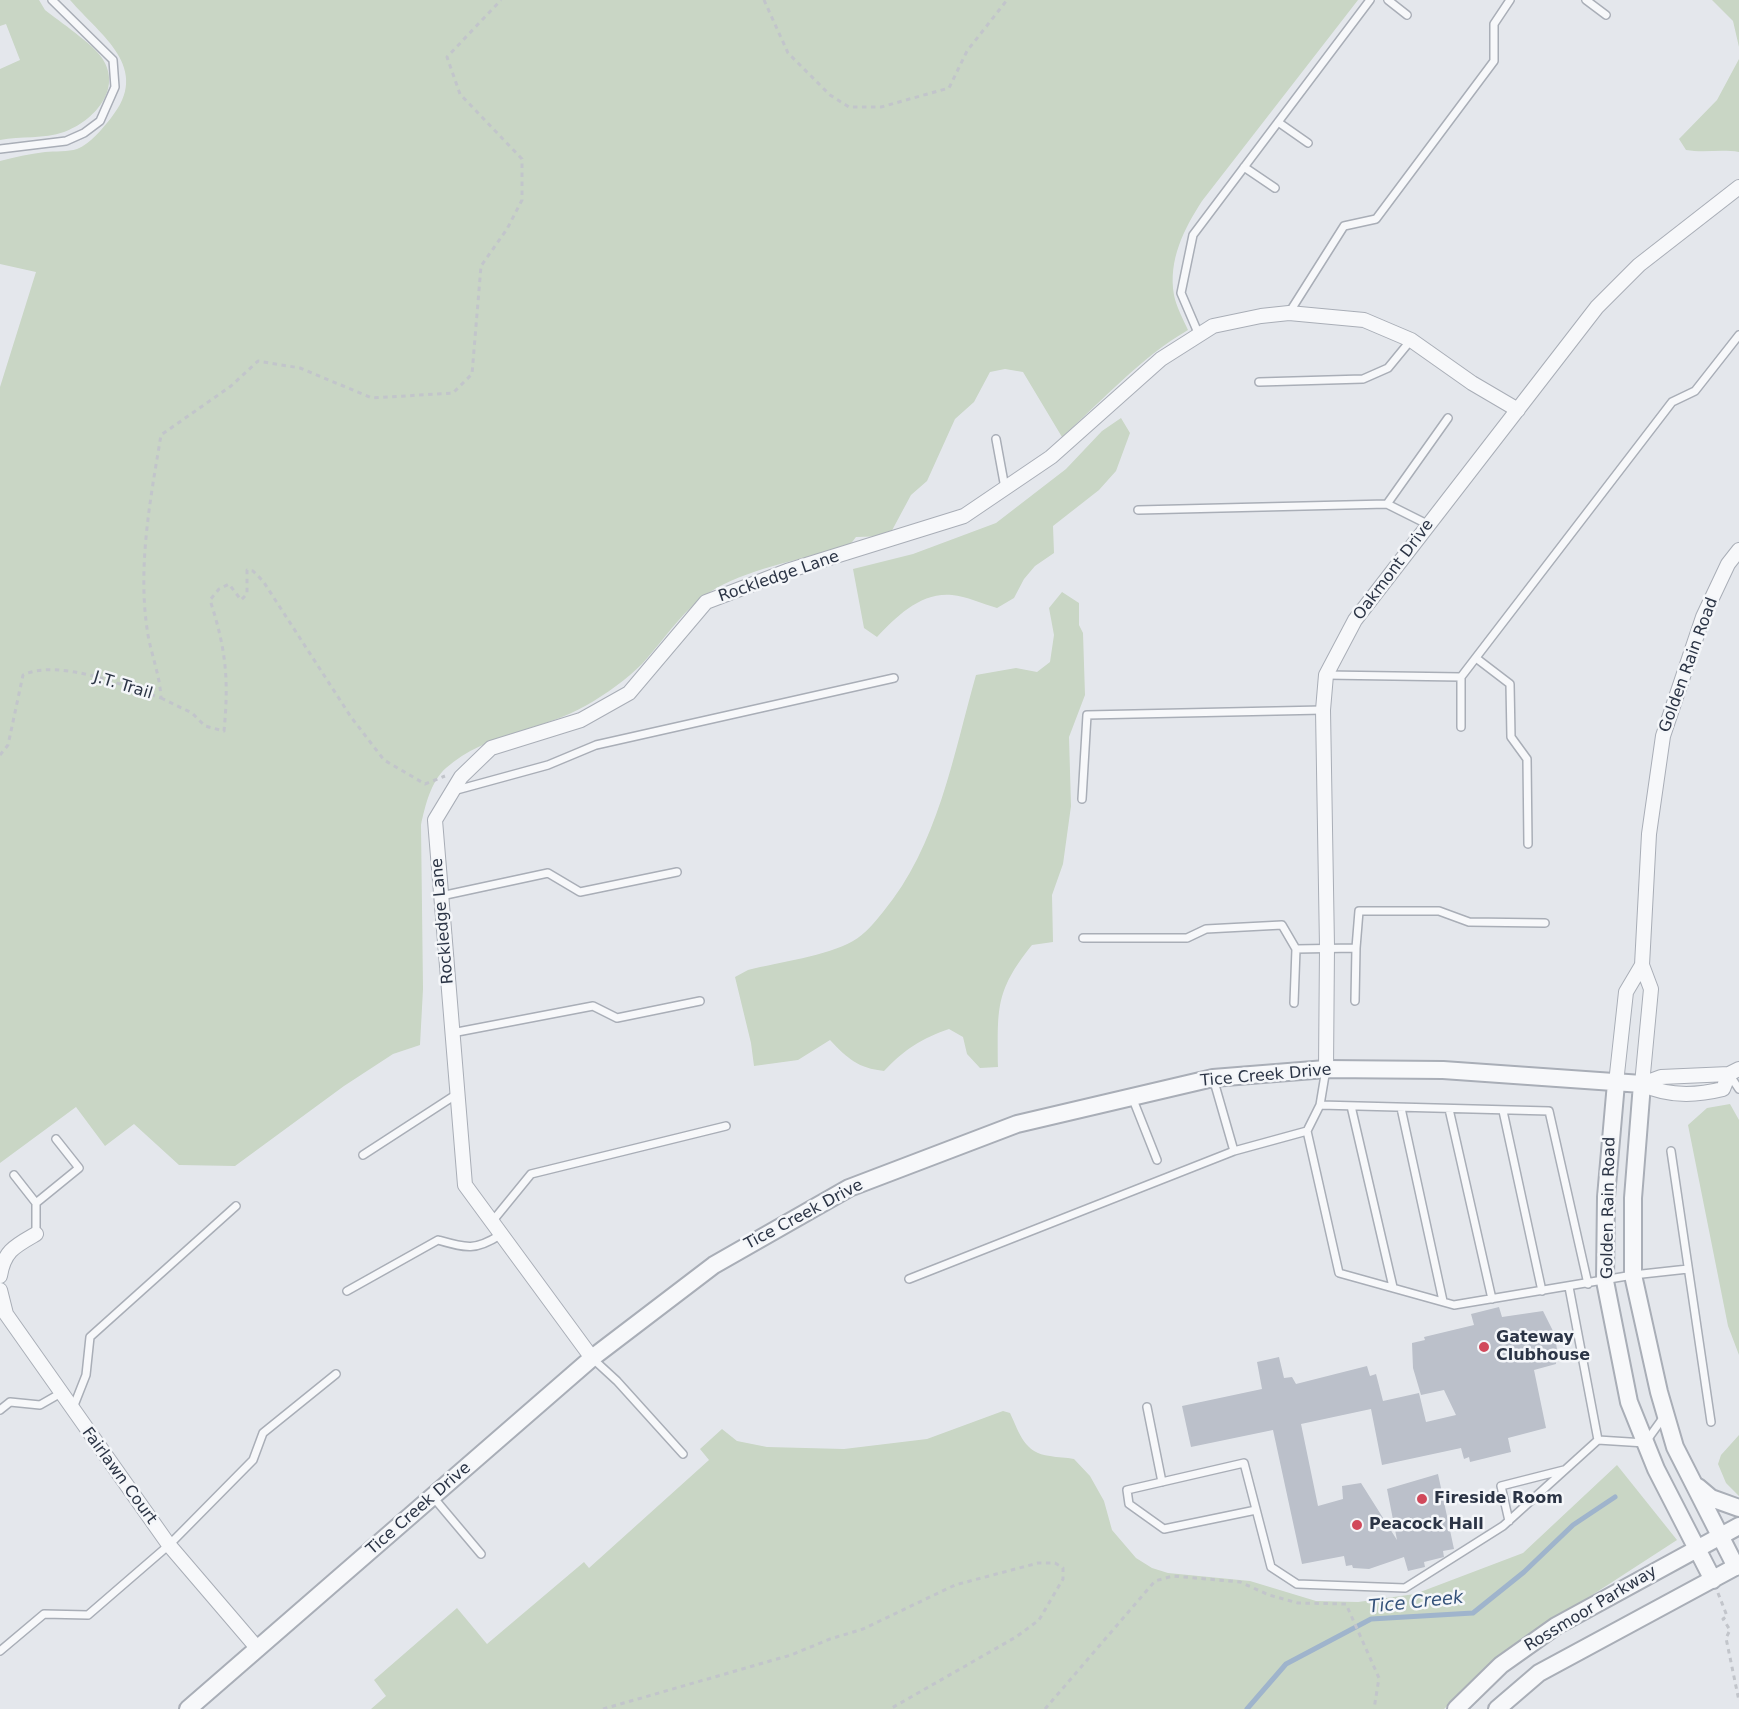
<!DOCTYPE html>
<html>
<head>
<meta charset="utf-8">
<style>
  body { margin:0 }
  canvas { display:block; background:#e4e7ec }
</style>
</head>
<body>
<canvas width="1739" height="1709"></canvas>
<script>
const g = document.querySelector('canvas').getContext('2d');
g.lineJoin = 'round';
function fill(path, color) { g.fillStyle = color; g.fill(path, 'evenodd'); }
function strokePath(path, color, width, dash) { g.strokeStyle = color; g.lineWidth = width; g.lineCap = dash ? 'butt' : 'round'; g.setLineDash(dash || []); g.stroke(path); }
function label(font, color, halo, rows, align = 'center') {
  g.font = font + ' "DejaVu Sans",sans-serif'; g.lineWidth = 5; g.setLineDash([]); g.textBaseline = 'middle'; g.strokeStyle = halo; g.fillStyle = color; for (const [text, x, y, turn = 0] of rows) {
    g.save(); g.translate(x, y); g.rotate((+turn || 0) * Math.PI / 180); g.textAlign = isNaN(turn) ? turn : align; if (halo) g.strokeText(text, 0, 0); g.fillText(text, 0, 0); g.restore();
  }
}
fill(new Path2D(`
  M0,0H39L45,10C59,21 94,45 102,58C123,89 94,121 64,132C44,139 21,136 0,140V69L20,60L6,24L0,26Z
  M70,0H1358L1202,201C1184,229 1168,260 1174,295C1176,306 1183,319 1188,330C1140,358 1103,400 1062,437L1023,372L1005,369L990,372L974,402L955,419L927,481L911,495L889,536L856,537L849,546C805,559 756,566 715,589C685,606 665,639 642,664C627,679 606,694 587,705C542,731 487,732 446,768C431,781 425,806 421,825L423,989L420,1045L393,1054L344,1086L235,1166L179,1165L134,1124L105,1146L76,1107L0,1163V387L36,272L0,264V161C15,157 29,154 45,152C55,151 68,152 77,149C90,144 103,128 111,118C152,68 101,36 70,0Z
  M1712,0H1739V47L1733,21Z
  M1739,59V152C1721,149 1704,153 1686,150L1679,139L1717,100Z
  M1121,418L1130,433L1116,471L1099,490L1053,526L1054,553L1035,566L1024,579L1014,598L997,608C983,604 966,596 952,595C921,592 897,616 877,637L864,628L853,569L913,554L996,523L1066,469L1102,431Z
  M1062,592L1079,603V625L1083,633L1085,695L1069,737L1071,806L1063,864L1052,895L1053,942L1032,945C994,992 998,1010 998,1067L980,1068L967,1054L963,1037L949,1029C922,1038 904,1050 884,1071C858,1068 848,1059 830,1040L798,1060L754,1066L751,1043L735,977L748,970C779,962 827,956 853,941C865,934 875,922 883,912C938,846 953,756 976,675L1016,668L1037,672L1050,662L1054,635L1049,608Z
  M1730,1104L1739,1120V1355L1728,1326L1688,1125L1707,1108Z
  M1003,1411L1010,1413C1020,1434 1024,1453 1050,1456C1058,1458 1066,1457 1074,1459L1090,1476L1104,1501L1112,1530L1136,1558L1152,1568L1168,1573L1250,1581L1316,1601L1358,1602L1415,1594L1523,1553L1617,1465L1677,1540L1512,1647L1444,1709H371L386,1696L374,1680L457,1608L487,1644L584,1562L589,1568L709,1460L700,1449L722,1429L737,1441L767,1447L844,1449L927,1439Z
  M1739,1435V1496L1726,1483L1718,1464L1721,1455Z`), '#c9d6c5');
strokePath(new Path2D(`
  M1247,1709L1286,1664L1371,1619L1473,1613L1524,1572L1573,1525L1615,1497`), '#9fb4cc', 5);
fill(new Path2D(`
  M1499,1307L1502,1317L1543,1311L1555,1335L1557,1350L1556,1364L1534,1370L1546,1428L1508,1438L1511,1452L1470,1462L1469,1457L1464,1459L1461,1448L1382,1465L1371,1409L1301,1424L1318,1506L1343,1499L1342,1486L1361,1483L1397,1540L1387,1489L1438,1474L1454,1549L1443,1551L1444,1557L1424,1562L1425,1567L1408,1571L1404,1557L1369,1569L1353,1568L1352,1565L1346,1566L1344,1556L1302,1564L1273,1430L1191,1447L1182,1406L1262,1389L1257,1362L1279,1357L1284,1378L1292,1377L1296,1384L1367,1366L1370,1376L1376,1374L1383,1401L1419,1393L1426,1422L1456,1415L1444,1390L1421,1395L1413,1368L1412,1343L1425,1340L1424,1337L1474,1325L1471,1314Z`), '#bbc0ca');
const service = new Path2D(`
  M1388,0L1407,15
  M1586,0L1606,15
  M1278,122L1308,143
  M0,149L66,141L84,133L100,121L115,87L113,60L52,0
  M1244,167L1275,188
  M1289,313L1344,226L1376,219L1494,61V24L1510,0
  M1199,335L1181,293L1193,235L1370,0
  M1259,382L1363,379L1388,368L1411,340
  M996,439L1005,488
  M1387,504L1448,418
  M1138,510L1387,504L1429,525
  M1476,658L1510,684L1511,737L1527,759L1528,844
  M1326,675L1461,677L1672,402L1695,391L1739,335
  M1461,727V677
  M453,791L548,765L596,745L894,678
  M1082,799L1087,715L1323,710
  M441,896L548,873L580,892L677,872
  M1083,938H1187L1206,929L1282,925L1296,949L1356,948L1359,911H1439L1469,922L1545,923
  M1355,1001L1356,948
  M1294,1003L1296,949
  M452,1033L593,1006L617,1018L700,1001
  M1326,1069L1320,1105L1549,1111L1588,1284
  M1729,1074L1739,1089
  M1213,1078L1234,1151
  M1132,1097L1157,1160
  M1320,1105L1307,1131L1339,1273L1454,1305L1633,1275L1688,1269
  M1351,1106L1393,1287
  M1401,1108L1443,1301
  M1449,1109L1492,1299
  M1503,1111L1542,1291
  M1671,1151L1711,1422
  M363,1155L457,1094
  M14,1175L36,1203
  M491,1223L531,1174L726,1126
  M36,1234V1203L79,1168L56,1139
  M909,1279L1234,1151L1307,1131
  M1569,1287L1598,1440L1645,1443L1663,1418
  M347,1291L438,1240C466,1248 475,1251 500,1235
  M592,1358L617,1381L683,1454
  M1147,1407L1162,1482
  M73,1408L86,1375L90,1337L236,1206
  M0,1410L10,1402L40,1405L61,1393
  M433,1497L481,1554
  M1256,1510L1164,1529L1129,1504L1127,1490L1244,1463L1271,1567L1297,1584L1405,1588L1503,1526L1598,1440
  M1509,1521L1501,1486L1564,1470
  M0,1651L44,1614L88,1615L169,1545L253,1460L263,1433L336,1374`);
const minor = new Path2D(`
  M1326,1069L1327,947L1323,710L1326,675L1355,620L1597,307L1639,265L1739,187
  M1616,1083L1626,992L1642,965
  M1642,1084L1651,989L1642,965L1649,834L1663,736L1703,617L1728,564L1739,550
  M1642,1084C1668,1097 1695,1096 1723,1089L1729,1074
  M1642,1084L1661,1077L1729,1074L1739,1069
  M0,1276C4,1251 15,1246 36,1234
  M0,1290L6,1314L169,1545L258,1649
  M592,1358L465,1185L435,820L461,777L491,748L581,720L629,693L706,602L787,571L964,516L1051,457L1161,359L1213,326L1261,316L1289,313L1364,320L1411,340L1472,383L1518,410`);
const tertiary = new Path2D(`
  M1616,1083L1606,1197L1605,1281L1629,1402L1656,1469L1713,1580
  M1698,1487L1711,1498L1739,1508
  M188,1709L592,1358L714,1265L849,1188L1017,1124L1213,1078L1326,1069L1443,1070L1642,1084L1633,1198V1275L1659,1392L1675,1447L1736,1567
  M1456,1709L1501,1665L1556,1626L1739,1526
  M1497,1709L1539,1673L1739,1565`);
strokePath(service, '#a9aeb7', 10);
strokePath(minor, '#a9aeb7', 16);
strokePath(tertiary, '#a9aeb7', 20);
strokePath(new Path2D(`
  M764,0L788,53L830,95L849,107H881L949,88L967,51L1007,0
  M161,698L192,713L205,726L224,731C229,679 226,649 210,600L219,589L229,584L241,600L247,594V570L253,571L263,581L351,717L384,760L425,784L445,776
  M0,755L8,745L23,675C59,658 124,686 161,698C160,676 152,657 148,635C137,569 150,501 161,435L231,386L258,361L300,368L372,398L453,393L472,374L481,266L507,229L522,200V159L460,94L447,57L501,0
  M1718,1593L1727,1616L1723,1619L1730,1630L1726,1638L1739,1701
  M603,1709L791,1655L830,1639L863,1629L955,1585L1038,1563H1055L1063,1568V1579L1039,1620L1016,1637L890,1709
  M1045,1709L1155,1581L1173,1576L1240,1582L1269,1595L1298,1603L1346,1604L1379,1678L1374,1709`), '#c2c5cb', 3, [4.5, 4.5]);
strokePath(service, '#f7f8fa', 7);
strokePath(minor, '#f7f8fa', 14);
strokePath(tertiary, '#f7f8fa', 16);
for (const [x, y, r, color] of [
  [1484,1347,6,"#d1495b"],
  [1422,1499,6,"#d1495b"],
  [1357,1525,6,"#d1495b"]
]) { const dot = new Path2D(); dot.arc(x, y, r, 0, 2 * Math.PI); g.fillStyle = color; g.fill(dot); strokePath(dot, '#f4f6f9', 2); }
label('16px', '#2b3445', '#f4f6f9', [
  ["Oakmont Drive",1394,570,-53],
  ["Rockledge Lane",779,577,-19],
  ["Golden Rain Road",1689,665,-70],
  ["J.T. Trail",123,686,17],
  ["Rockledge Lane",443,921,-95],
  ["Tice Creek Drive",1266,1076,-5],
  ["Golden Rain Road",1609,1208,-89],
  ["Tice Creek Drive",804,1215,-28],
  ["Fairlawn Court",119,1476,54],
  ["Tice Creek Drive",419,1509,-41],
  ["Rossmoor Parkway",1591,1609,-31]
]);
label('bold 16px', '#2b3445', '#f4f6f9', [
  ["Gateway",1496,1338],
  ["Clubhouse",1496,1356],
  ["Fireside Room",1434,1499],
  ["Peacock Hall",1369,1525]
], 'left');
label('italic 18px', '#34527a', '#f4f6f9', [
  ["Tice Creek",1416,1603,-6]
]);
</script>
</body>
</html>
